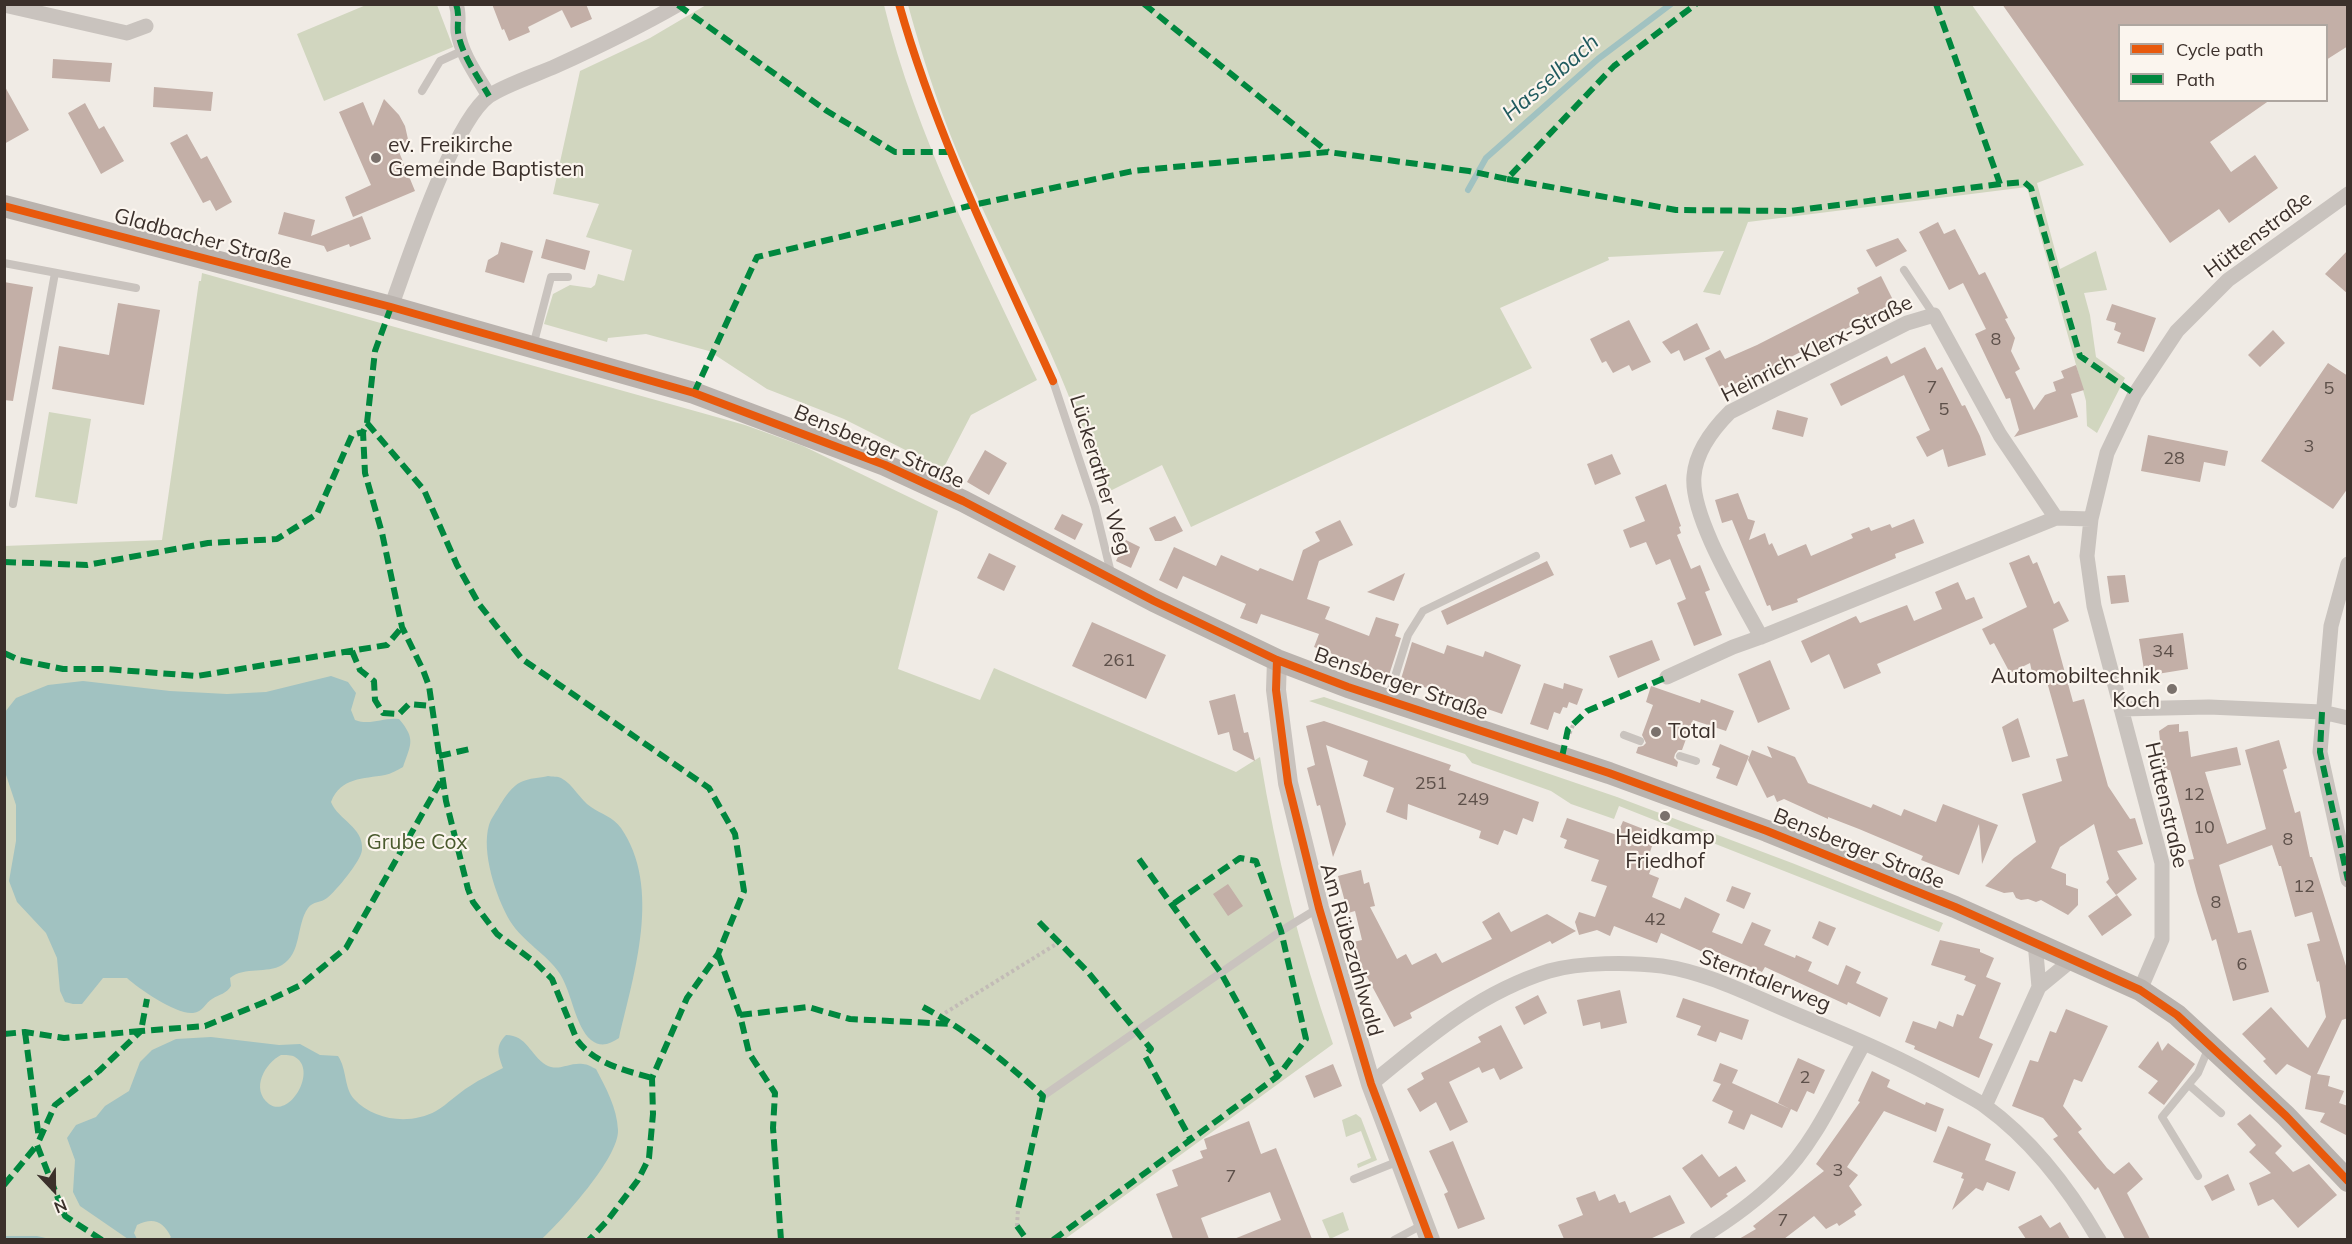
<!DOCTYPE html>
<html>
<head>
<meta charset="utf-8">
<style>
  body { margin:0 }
  #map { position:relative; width:2352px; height:1244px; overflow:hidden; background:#f0ebe5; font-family:Mulish,sans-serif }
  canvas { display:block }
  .frame { position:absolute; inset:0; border:6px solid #3b302b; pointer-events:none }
  .legend { position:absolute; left:2118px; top:24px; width:210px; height:78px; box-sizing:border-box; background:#fbf5ee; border:2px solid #aea6a0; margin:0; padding:8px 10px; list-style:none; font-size:18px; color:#3b302b }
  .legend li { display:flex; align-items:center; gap:12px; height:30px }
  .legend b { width:30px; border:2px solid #aea6a0 }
  .north { position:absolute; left:24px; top:1160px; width:60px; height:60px; -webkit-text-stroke:4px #fbf5ee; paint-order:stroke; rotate:158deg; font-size:16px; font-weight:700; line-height:24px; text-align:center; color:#3b302b }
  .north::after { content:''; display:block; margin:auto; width:21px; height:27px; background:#3b302b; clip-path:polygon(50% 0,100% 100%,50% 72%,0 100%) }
</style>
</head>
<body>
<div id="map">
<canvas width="2352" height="1244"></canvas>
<div class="frame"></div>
<ul class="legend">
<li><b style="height:8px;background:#e8590c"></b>Cycle path</li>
<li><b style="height:8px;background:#00873e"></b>Path</li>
</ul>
<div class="north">N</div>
</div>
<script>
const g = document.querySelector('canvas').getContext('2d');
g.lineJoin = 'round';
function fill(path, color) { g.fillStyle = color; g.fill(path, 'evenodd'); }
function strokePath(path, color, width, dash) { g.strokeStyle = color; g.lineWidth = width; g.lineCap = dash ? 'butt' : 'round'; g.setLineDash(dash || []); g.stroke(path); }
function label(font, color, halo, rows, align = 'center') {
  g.font = font + ' Mulish,sans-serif'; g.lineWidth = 4.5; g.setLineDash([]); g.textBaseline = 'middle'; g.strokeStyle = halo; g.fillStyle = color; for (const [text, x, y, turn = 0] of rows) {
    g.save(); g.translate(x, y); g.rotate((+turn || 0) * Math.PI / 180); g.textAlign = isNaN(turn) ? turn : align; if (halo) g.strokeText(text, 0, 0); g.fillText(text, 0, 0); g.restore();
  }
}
fill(new Path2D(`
  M366,5H437L453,47L324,101L297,34Z
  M706,5H884C916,136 979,257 1037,380L971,415L943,469L844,419L767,389L709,351L646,334L608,338L607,342L544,324L553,294L570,285L591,288L595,285L598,274L624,281L632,250L586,237L599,204L553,194L580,71L650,38Z
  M908,5H1972L2084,165L2037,183L2060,269L2096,251L2107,290L2084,293L2090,315L2096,357L2125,378L2097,433L2087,426L2086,401L2027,187L1748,222L1720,295L1703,292L1724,251L1608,257L1609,260L1500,308L1532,368L1191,527L1162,465L1102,495C1073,383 1015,282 968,177C943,121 924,63 908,5Z
  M202,273L745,425L803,446L938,511L898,669L980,700L994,668L1236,772L1260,757C1276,855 1300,950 1333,1044L1065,1239H5L4,546L162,540L199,281H201Z
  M49,412L91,419L77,504L35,497Z
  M1324,697L1617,797L1792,863L1943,923L1939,932L1619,806L1614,819L1571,804L1551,791L1472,763L1465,754L1309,701Z
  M1356,1114L1361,1118L1377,1160L1358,1168L1357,1164L1371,1158L1361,1131L1346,1137L1342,1120Z
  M1343,1212L1349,1230L1330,1239L1322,1220Z`), '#d1d6bf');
fill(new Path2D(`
  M331,676L348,682L356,693L351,710L355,720C371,726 383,717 399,719C416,739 411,744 403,767C397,770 391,774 385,775C363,779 341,777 331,802C338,820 364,827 362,850C361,861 336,891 327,898C321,903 313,901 308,908C296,925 302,953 282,965C267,974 245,966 230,978L231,986C226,994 220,994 212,999C205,1003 203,1012 193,1013C177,1015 139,989 127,978H103L82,1004H73L65,1002L60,991L57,958L46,933L17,902L9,881L16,841V805L5,772V712L16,698L48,685L83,681L170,691L227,694L266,692Z
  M548,776C552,777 558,776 561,778C573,784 580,800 591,807C601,814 613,817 621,828C662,888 634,973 619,1038C610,1044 601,1048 591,1040C575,1026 572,993 560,974C547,954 523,942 510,921C496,897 481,852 489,825C491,818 497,811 500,805C505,797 512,786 521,782C529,778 540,778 548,776Z
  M506,1035C527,1035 530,1055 546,1065C559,1072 569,1062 583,1064C587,1064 592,1067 596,1069C606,1088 617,1108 618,1130C619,1158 562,1220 542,1239H169L171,1237C163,1221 153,1217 137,1225L134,1233L137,1239H128L80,1206L73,1192L75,1160L67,1138L76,1125L96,1117L105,1106L129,1091L140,1062L152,1050L176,1039L211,1037L279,1045L300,1044L320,1055L338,1056C347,1069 344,1088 354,1099C374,1121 411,1125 436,1111C448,1104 458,1093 470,1086C480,1079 492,1074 503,1068C498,1054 495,1046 506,1035ZM281,1055C285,1055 292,1055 295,1057C318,1070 290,1119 269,1104C250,1089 265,1063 281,1055Z
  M5,1236H37L50,1239H5Z`), '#a1c2c1');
strokePath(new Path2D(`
  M1468,190L1486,158L1598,59L1671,4`), '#a1c2c1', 6);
fill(new Path2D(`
  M492,4H586L592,19L571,28L562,10L528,27L530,32L509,41L504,29L502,30Z
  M2002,4H2348V46L2326,60V26H2120V100H2270L2210,142L2231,172L2255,155L2278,188L2229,223L2219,209L2170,243Z
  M53,59L112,63L110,82L52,78Z
  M4,85L29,130L4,144Z
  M154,87L213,92L211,111L153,107Z
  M384,99L399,115L405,126L410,148L397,147L415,191L353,217L345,197L371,185L339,112L363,102L373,126Z
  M85,103L99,129L104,126L124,161L101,174L68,113Z
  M187,134L201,159L207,156L232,202L216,211L210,200L203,203L170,143Z
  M284,212L315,220L311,236L362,216L371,239L350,247L349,244L327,252L324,246L278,234Z
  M1938,222L1944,234L1955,229L1979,275L1985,272L2008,318L2005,319L2015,338L2011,351L2020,369L2015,372L2034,410L2045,395L2056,391L2053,382L2064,378L2061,371L2076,365L2084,390L2071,394L2078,417L2014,437L2019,430L2010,398L2006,399L1975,334L1986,329L1963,283L1949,290L1919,232Z
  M1898,238L1907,251L1876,267L1866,250Z
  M546,239L590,251L585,270L541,258Z
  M501,242L533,251L524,283L485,272L488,260L498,254Z
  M2348,250V294L2325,274Z
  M1881,276L1895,304L1785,360L1788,365L1777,371L1771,374L1768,369L1721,390L1705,358L1720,350L1725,359L1757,345L1859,293L1857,288Z
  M4,282L33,287L13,401L4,400Z
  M118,303L160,310L144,405L52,389L59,346L109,355Z
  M2112,304L2156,318L2144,352L2117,343L2121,333L2114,330L2116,323L2106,320Z
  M1629,320L1651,362L1632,371L1629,365L1613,373L1606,361L1602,363L1590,339Z
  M1697,323L1710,349L1684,361L1679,350L1671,354L1662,342Z
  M2273,330L2285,343L2260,367L2248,355Z
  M1925,347L1937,370L1942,367L1962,406L1965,405L1980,436L1986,455L1948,467L1943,449L1927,457L1916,437L1930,430L1904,375L1841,406L1830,384L1887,356L1891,364Z
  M2328,363L2348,376V488L2333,509L2261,461Z
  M1777,410L1808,418L1803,437L1772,429Z
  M2148,435L2228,451L2225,466L2204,462L2200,482L2141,471Z
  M985,450L1007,463L989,495L967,482Z
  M1612,454L1621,474L1595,485L1587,464Z
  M1666,484L1681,526L1679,527L1681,533L1677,535L1691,569L1700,565L1710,590L1705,592L1722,635L1694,646L1677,603L1686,599L1670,559L1656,565L1646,542L1630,548L1623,530L1645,521L1635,497Z
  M1738,493L1748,519L1755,521L1749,540L1765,533L1769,545L1772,543L1778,556L1806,544L1811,556L1853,538L1851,534L1869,527L1871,531L1890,524L1892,528L1914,519L1924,543L1895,554L1896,558L1797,599L1798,602L1772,611L1770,605L1767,606L1732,520L1722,523L1715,500Z
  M1062,514L1083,524L1075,540L1054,529Z
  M1175,516L1183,531L1161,541H1155L1149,528Z
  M1340,520L1353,545L1319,561L1307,599L1330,607L1325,619L1369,636L1376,617L1399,624L1395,636L1401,638L1389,675L1314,647L1319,634L1261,614L1257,624L1240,618L1246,604L1183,576L1177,589L1159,580L1174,547L1216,566L1221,555L1258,571L1260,568L1293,581L1303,550L1320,541L1315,532Z
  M1126,540L1140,547L1131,568L1116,561Z
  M989,553L1016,566L1004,591L977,578Z
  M2029,555L2033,564L2037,562L2054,604L2059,601L2069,621L2053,629L2073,702L2084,699L2108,786L2130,819L2135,818L2143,844L2117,851L2137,879L2116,895L2106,882L2109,879L2094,824L2060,847L2051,868L2066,874V885L2078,889V905L2068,915L2041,900L2036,902L2028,899L2021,900L2016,898L2013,892L2004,893L1985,886L2014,858L2036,842L2022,794L2062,781L2056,759L2068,756L2047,682H2044L2041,675L2033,677L2030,663L2010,673L1994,643L1990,645L1982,629L2027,607L2009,563Z
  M1547,561L1554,575L1447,625L1441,611Z
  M1405,573L1394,601L1367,592Z
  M2125,575L2129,602L2111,604L2107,576Z
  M1958,582L1966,600L1974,597L1983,618L1877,664L1881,673L1844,689L1829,654L1811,663L1801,641L1856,616L1860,623L1907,605L1914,621L1942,609L1935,592Z
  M1092,622L1166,655L1146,699L1072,666Z
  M2183,633L2188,669L2145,676L2139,639Z
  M1652,640L1660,660L1618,678L1609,656Z
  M1412,642L1444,654L1447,645L1483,657L1485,651L1521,665L1502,714L1401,679Z
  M1770,660L1790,709L1758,723L1738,674Z
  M1544,683L1563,689L1564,683L1583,689L1577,705L1569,702L1567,708L1563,707L1560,714L1554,712L1548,730L1530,724Z
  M1651,686L1700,703L1701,699L1734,711L1726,731L1693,720L1682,750H1678L1675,754L1674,758L1678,762L1677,767L1636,753L1638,747L1643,746L1646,743L1642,735L1653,705L1646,702Z
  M1235,694L1244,733L1248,732L1255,761L1233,750L1229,732L1218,735L1209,701Z
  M2018,718L2030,757L2012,762L2002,727Z
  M1324,721L1451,765L1449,770L1539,802L1533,822L1523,818L1517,835L1504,830L1498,845L1479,838L1481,831L1408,804L1407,820L1386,812L1394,788L1363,776L1368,761L1326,745L1346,824L1333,857L1320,805L1317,806L1307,768L1315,765L1306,726Z
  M2179,724V732L2188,731L2191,757L2237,747L2241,765L2205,772L2227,844L2266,829L2245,750L2279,740L2287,768L2283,770L2295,813L2300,811L2310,857H2312L2346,966L2348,1018L2342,1020L2317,1074L2330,1076L2328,1086L2344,1091L2339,1103L2348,1106V1136L2320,1122L2325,1113L2305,1109L2311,1076L2287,1064L2276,1075L2263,1061L2266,1059L2242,1034L2271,1007L2308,1048L2326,1017L2319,981L2317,982L2307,944L2320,941L2312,912L2295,917L2281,866H2279L2272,845L2219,865L2238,933L2251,930L2269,992L2233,1001L2216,939L2212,941L2197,893L2188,860L2194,859L2170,770H2163L2159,731L2168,725Z
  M1720,744L1749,756L1737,786L1716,778L1720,768L1712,765Z
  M1767,746L1795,757L1808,783L1871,808L1873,804L1901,816L1904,809L1936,822L1943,804L1998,825L1982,864L1979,824L1959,875L1921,860L1923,856L1859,829L1828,817V819L1784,799L1777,802L1774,795L1767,798L1748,760L1752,750L1772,758Z
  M1567,818L1617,835L1623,821L1656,834L1648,858L1654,861L1649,874L1659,878L1652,897L1680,909L1685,897L1720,914L1712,932L1742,944L1752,922L1771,930L1764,945L1795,958L1796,955L1812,962L1808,971L1838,985L1846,965L1861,972L1856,983L1888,998L1880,1017L1848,1002L1847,1005L1765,967L1762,972L1705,947L1703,952L1661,933L1657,943L1614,926L1610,936L1597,930L1579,935L1575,922L1579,912L1595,917L1607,886L1591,881L1599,860L1564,848L1567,840L1560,837Z
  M1361,870L1364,884L1369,882L1375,906L1370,907L1397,959L1406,954L1412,965L1436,953L1442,963L1492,939L1482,922L1499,912L1511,932L1547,914L1576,931L1552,944L1550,941L1453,990L1410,1013L1412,1018L1394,1027L1366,975L1362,976L1353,942L1362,940L1355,911L1348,913L1338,876Z
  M1228,884L1243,906L1228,916L1213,894Z
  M1732,886L1751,893L1744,909L1726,901Z
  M2117,895L2132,915L2102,936L2088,916Z
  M1819,921L1836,928L1828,946L1812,938Z
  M1940,940L1980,949V952L1994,958L1986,977L2001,983L1979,1038L1993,1044L1979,1078L1914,1049L1915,1046L1905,1042L1913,1021L1936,1029L1939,1021L1953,1027L1957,1014L1963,1016L1976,985L1964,980L1966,976L1931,965Z
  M1620,990L1627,1023L1601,1029L1600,1022L1583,1026L1577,1000Z
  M1538,995L1547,1013L1524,1025L1515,1007Z
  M1683,998L1749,1020L1742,1040L1720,1032L1716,1042L1697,1035L1701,1026L1676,1017Z
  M2066,1009L2108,1026L2082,1082L2074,1079L2063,1106L2082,1129L2078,1132L2107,1168L2114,1174L2129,1162L2143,1179L2127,1193L2150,1239H2125L2098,1187L2095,1190L2053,1139L2058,1136L2043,1118L2012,1106L2030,1060L2038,1062L2050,1031L2056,1033Z
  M1501,1025L1523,1068L1500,1080L1494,1068L1482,1073L1479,1067L1449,1082L1468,1122L1450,1131L1436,1102L1420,1112L1407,1089L1424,1079L1421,1073L1481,1042L1478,1037Z
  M2158,1041L2162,1051L2168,1043L2195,1064L2164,1105L2148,1093L2158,1081L2138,1067Z
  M1798,1058L1825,1070L1814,1094L1807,1091L1797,1112L1791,1109L1782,1128L1751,1114L1744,1130L1728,1123L1733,1111L1712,1101L1721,1084L1713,1081L1720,1063L1738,1070L1732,1083L1790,1109L1778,1103Z
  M1333,1064L1342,1086L1314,1098L1305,1076Z
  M1872,1071L1890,1080L1887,1087L1925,1105L1926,1102L1944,1109L1936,1132L1884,1111L1847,1167L1858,1175L1849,1186L1862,1205L1854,1211L1856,1215L1839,1226L1837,1223L1826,1229L1814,1216L1784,1239H1739L1756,1229L1753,1226L1824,1171L1816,1164L1860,1102L1858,1101Z
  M2250,1114L2282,1146L2275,1153L2293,1172L2309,1164L2337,1195L2298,1228L2273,1199L2258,1206L2249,1183L2271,1173L2249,1152L2256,1145L2237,1124Z
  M1249,1121L1261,1154L1276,1148L1312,1239H1234L1281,1220L1270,1192L1201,1218L1209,1239H1173L1156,1194L1178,1186L1172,1170L1203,1158L1200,1151L1207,1149L1204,1139Z
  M1948,1126L1991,1144L1985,1160L2016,1172L2009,1191L1987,1182L1983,1191L1976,1188L1952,1210L1964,1179L1961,1178L1963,1173L1933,1162Z
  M1453,1141L1485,1219L1458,1229L1444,1194L1448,1192L1429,1151Z
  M1702,1154L1719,1177L1736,1166L1746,1181L1726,1194L1728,1196L1711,1208L1682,1168Z
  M2228,1174L2235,1190L2212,1201L2204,1186Z
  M1595,1191L1599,1201L1615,1194L1619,1203L1625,1201L1630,1213L1670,1195L1685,1223L1650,1239H1564L1558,1225L1583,1215L1576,1198Z
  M2041,1215L2050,1228L2060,1222L2070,1239H2026L2018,1227Z`), '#c3afa7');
strokePath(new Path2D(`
  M1567,739L1574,723
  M940,1016L1058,943
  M1017,1226L1018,1209`), '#c2bbb6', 4, [3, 3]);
strokePath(new Path2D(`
  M422,91L440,61L464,50
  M4,263L136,288
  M1904,270L1934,315
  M533,346L551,277H568
  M1053,381L1095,507L1111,573
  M13,504L55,273
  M1388,699L1408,635L1423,611L1536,556
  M1624,735L1640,741
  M1680,756L1696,761
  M2189,1085L2221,1113
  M1043,1096L1281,931L1317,909
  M2198,1176L2162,1117L2198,1073L2209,1047
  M1354,1179L1399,1161
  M1394,1240L1424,1224`), '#c9c3be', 8);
strokePath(new Path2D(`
  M456,4C460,15 457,22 458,32C461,54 478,77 489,96
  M4,5L127,33L146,26
  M391,307C408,261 453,122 489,96C503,86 538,74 556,66C598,47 639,27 679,4
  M2348,564L2331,626L2320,752L2348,880
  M1761,637C1741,599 1690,517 1694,476C1696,451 1713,429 1730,412L1907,323L1934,315L2000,435L2056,518
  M1667,677L1733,647L1761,637L2056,518L2091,519
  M2121,709L2209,707L2322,712L2348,718
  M2035,942L2039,987
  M2140,990L2162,939V863L2094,606L2087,556L2091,519L2107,453L2135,394L2177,331L2228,280L2348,194
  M1371,1084C1427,1038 1478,993 1549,971C1580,962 1631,962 1662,966C1710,973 1754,997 1798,1015C1851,1037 1904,1059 1954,1088C1964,1094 1975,1099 1985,1106C2032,1140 2070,1190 2099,1240
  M1985,1106L2039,987L2073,959
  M1697,1240C1725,1223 1755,1202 1778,1179C1815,1144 1839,1087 1864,1043`), '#c9c3be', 15);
strokePath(new Path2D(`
  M1277,660L1276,690L1288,783L1319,908L1371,1084L1430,1240`), '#c9c3be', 20);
strokePath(new Path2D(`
  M4,206L391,307L694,393L885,465L963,501L1154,601L1277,660L1348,687L1609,773L1767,831L1955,907L2140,990L2177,1015L2286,1116L2348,1181`), '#bab3ae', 22);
strokePath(new Path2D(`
  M456,4C460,15 457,22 458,32C461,54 478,77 489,96
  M1144,4L1328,152
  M1936,4L2000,184L2024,182L2031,188L2080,356L2135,394
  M678,5L827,111L895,152H951
  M1507,179L1676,210L1791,211L2000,184
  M391,307L375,351L367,423L363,432L365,473L382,533L402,627L423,670L429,686L446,801L468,889L473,902L497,934L536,963L552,979L577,1040C595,1064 624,1070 652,1078
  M694,393L757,257L973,205L1133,171L1328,152L1469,171L1507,179L1614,66L1696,4
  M367,423L424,490L457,565L479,604L522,659L709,788L735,834L744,891L718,954L687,998L652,1078L653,1114L649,1158L638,1180L607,1221L589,1240
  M4,562L87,565L208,543L277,539L317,514L352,435L363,432
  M352,651L360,670L374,681L375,700L383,713L399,714L409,704L432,706
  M4,653L19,660L63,669H106L197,676L387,645L402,627
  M2322,712L2320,752L2348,880
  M439,756L474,748
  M1562,757L1568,729L1587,711L1667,677
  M1139,859L1221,973L1278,1076
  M1039,922L1088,972L1151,1049L1145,1056L1191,1140
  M718,954L740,1015L749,1053L775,1093L773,1128L781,1240
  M923,1007C968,1031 1006,1062 1043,1096L1018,1209
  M740,1015L808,1007L850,1019L951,1024
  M25,1032L39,1139
  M4,1034L25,1032L64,1038L141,1031L147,999
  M4,1185L37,1145
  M1017,1226L1027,1240
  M102,1240L65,1216L37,1145L55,1105L99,1071L141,1031L205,1026L265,1002L301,985L346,948L442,779
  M1053,1240L1278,1076L1306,1039L1281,931L1256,861L1240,858L1173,904`), '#00873e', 6, [12, 6]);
strokePath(new Path2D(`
  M899,4C936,135 997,258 1053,381
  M4,206L391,307L694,393L885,465L963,501L1154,601L1277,660L1348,687L1609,773L1767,831L1955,907L2140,990L2177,1015L2286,1116L2348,1181
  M1277,660L1276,690L1288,783L1319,908L1371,1084L1430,1240`), '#e8590c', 8);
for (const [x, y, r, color] of [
  [376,158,6,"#7a716c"],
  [2172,689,6,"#7a716c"],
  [1656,732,6,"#7a716c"],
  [1665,816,6,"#7a716c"]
]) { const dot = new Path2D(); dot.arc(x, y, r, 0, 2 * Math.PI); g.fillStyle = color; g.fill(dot); strokePath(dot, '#fbf5ee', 2); }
label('18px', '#5d504a', null, [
  ["8",1996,340],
  ["7",1932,388],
  ["5",2329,389],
  ["5",1944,410],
  ["3",2309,447],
  ["28",2174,459],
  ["34",2163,652],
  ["261",1119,661],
  ["251",1431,784],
  ["12",2194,795],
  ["249",1473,800],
  ["10",2204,828],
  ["8",2288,840],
  ["12",2304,887],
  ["8",2216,903],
  ["42",1655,920],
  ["6",2242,965],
  ["2",1805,1078],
  ["3",1838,1171],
  ["7",1231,1177],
  ["7",1783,1221]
]);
label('21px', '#3b302b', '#fbf5ee', [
  ["ev. Freikirche",388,146],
  ["Gemeinde Baptisten",388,170],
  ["Automobiltechnik",2160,677,"right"],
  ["Koch",2160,701,"right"],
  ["Total",1668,732],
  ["Heidkamp",1665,838,"center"],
  ["Friedhof",1665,862,"center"]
], 'left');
label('21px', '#3b302b', '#fbf5ee', [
  ["Hüttenstraße",2258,235,-37],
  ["Gladbacher Straße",203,239,15],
  ["Heinrich-Klerx-Straße",1817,349,-27],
  ["Bensberger Straße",879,447,23],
  ["Lückerather Weg",1100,475,73],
  ["Bensberger Straße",1401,684,19],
  ["Hüttenstraße",2166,805,77],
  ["Bensberger Straße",1859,849,22],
  ["Am Rübezahlwald",1351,950,74],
  ["Sterntalerweg",1765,981,21]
]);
label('21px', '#4a5a2e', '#fbf5ee', [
  ["Grube Cox",417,843]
]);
label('italic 22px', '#1f5a5e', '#fbf5ee', [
  ["Hasselbach",1551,78,-41]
]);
</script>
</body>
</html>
